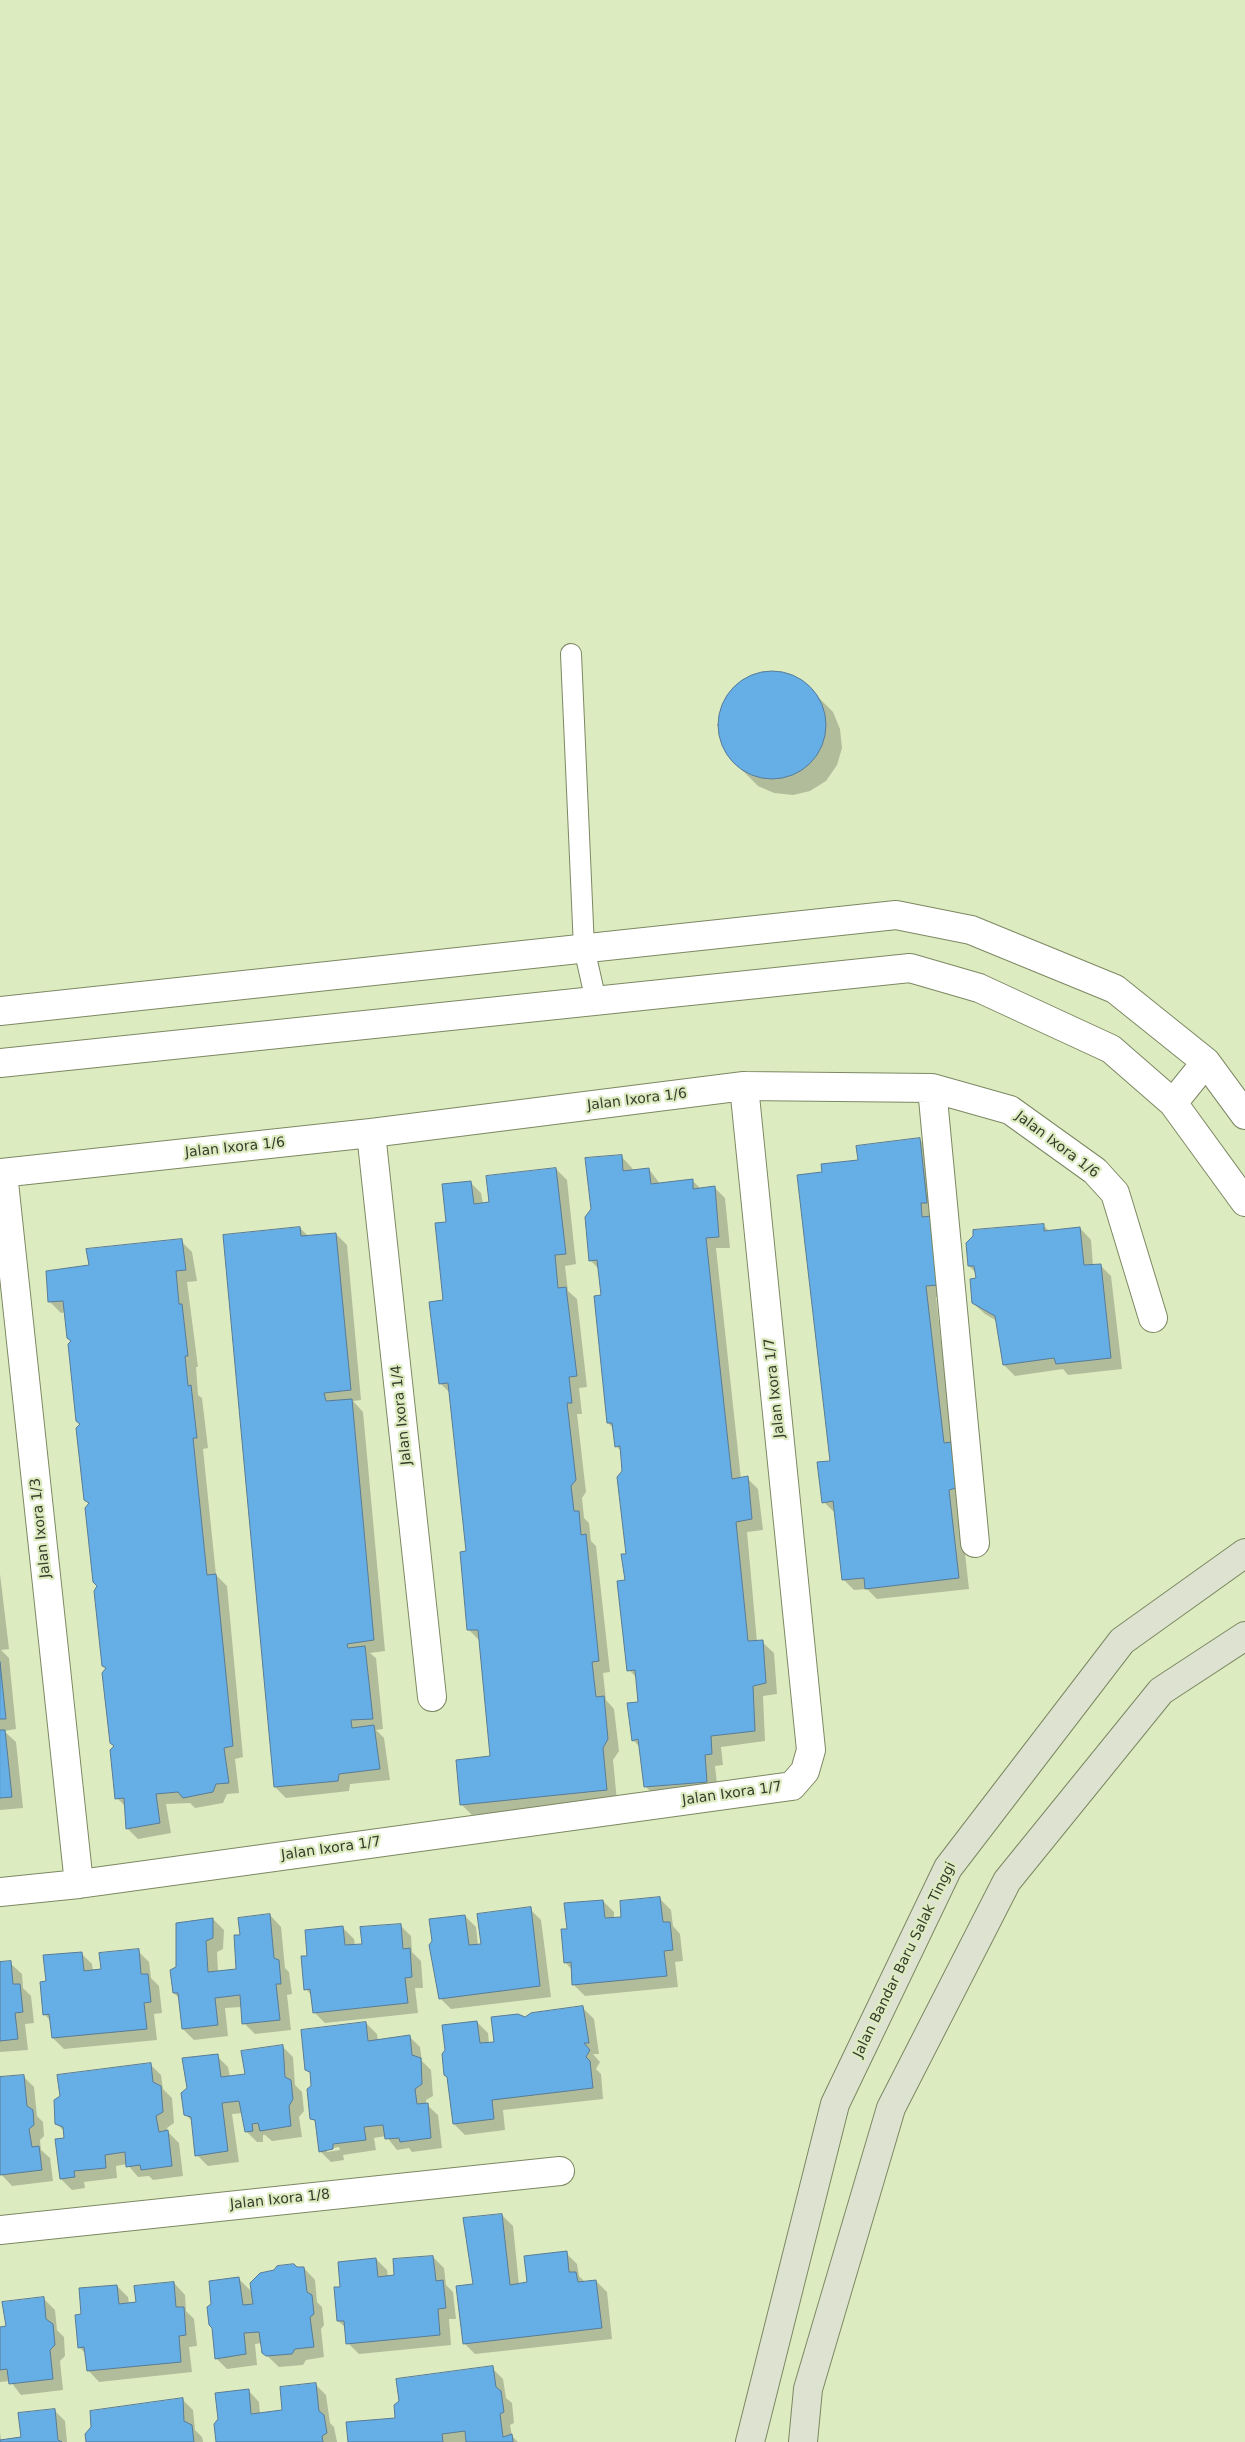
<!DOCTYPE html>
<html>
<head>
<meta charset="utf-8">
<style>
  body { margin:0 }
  canvas { display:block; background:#ddebc1 }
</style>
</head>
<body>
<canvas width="1245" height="2442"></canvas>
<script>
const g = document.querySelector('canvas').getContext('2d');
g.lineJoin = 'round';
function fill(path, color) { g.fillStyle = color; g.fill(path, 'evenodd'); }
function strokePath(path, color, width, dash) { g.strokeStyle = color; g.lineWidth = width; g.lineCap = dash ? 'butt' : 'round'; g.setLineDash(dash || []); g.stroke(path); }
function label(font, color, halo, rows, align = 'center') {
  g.font = font + ' "DejaVu Sans",sans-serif'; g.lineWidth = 4.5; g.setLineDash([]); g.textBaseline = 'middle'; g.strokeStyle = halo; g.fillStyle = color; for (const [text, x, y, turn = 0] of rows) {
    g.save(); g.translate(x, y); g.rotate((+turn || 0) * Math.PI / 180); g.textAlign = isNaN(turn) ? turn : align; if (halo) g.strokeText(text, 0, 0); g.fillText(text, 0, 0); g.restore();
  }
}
fill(new Path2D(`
  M773,672L789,675L804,683L833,712L840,729L842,748L837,765L826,781L810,791L793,795L774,793L758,786L729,757L722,741L719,725L721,708L729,693L741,681L757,674Z
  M920,1140L931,1151L949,1295L936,1297L969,1589L877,1599L867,1589L854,1590L843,1579L835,1513L824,1502L832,1462L823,1173Z
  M621,1156L632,1168L633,1171L649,1169L660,1184L692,1180L701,1189L714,1187L725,1198L730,1248H716L741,1479L747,1478L758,1489L763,1530L747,1532L757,1642H762L774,1653L777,1694L763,1696L765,1741L721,1747L723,1765L715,1766L718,1792L656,1797L645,1786L640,1747L633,1740L640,1703L637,1678L629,1670L627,1555L624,1472L621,1451L616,1446L614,1429L608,1423L600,1270L590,1260Z
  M556,1169L567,1180L576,1264L565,1266L568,1291L577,1299L587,1387L579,1388L582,1414H577L586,1492L582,1498L584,1518L589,1523L591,1541L596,1546L610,1672L603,1673L606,1700L614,1709L619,1751L613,1760L617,1801L472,1815L461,1804L492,1758L480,1641L469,1630L467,1553L451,1394L440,1383L447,1223L470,1182L481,1193L483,1204L490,1203Z
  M1043,1225L1050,1232L1080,1228L1091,1240L1093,1266L1100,1265L1111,1276L1122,1369L1068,1375L1063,1369L1015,1376L1004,1365L997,1321L985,1314L973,1303L977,1279L976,1273L969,1266Z
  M300,1228L308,1236L336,1234L347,1245L361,1400L353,1401L363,1412L385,1651L370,1653L376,1658L383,1729L376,1730L384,1738L390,1780L350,1784L349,1791L286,1798L275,1787Z
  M181,1241L192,1252L197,1281L187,1282L198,1367H196L198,1395L202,1398L208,1448L203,1449L216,1575L227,1586L243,1757L235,1759L239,1793L227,1794L223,1803L195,1808L190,1803L166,1804L171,1833L138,1839L127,1828L126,1807L117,1798L115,1747L111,1743L107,1669L103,1665L99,1586L90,1504L85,1500L81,1424L72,1342L66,1312L61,1313L49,1301L90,1267Z
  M0,1574L9,1649L1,1650L9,1658L16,1729L4,1731L16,1742L23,1808L0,1810Z
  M660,1899L671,1910L673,1926L680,1934L683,1961L675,1962L678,1987L585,1996L574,1985L572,1970L565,1962L569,1930L603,1901L614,1912V1919L623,1918Z
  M530,1909L541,1920L551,1997L451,2009L440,1998L465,1916L476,1927L478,1946L483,1945Z
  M270,1915L281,1927L285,1968L289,1972L292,1994L287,1995L291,2030L255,2034L244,2023L242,2007L225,2008L228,2036L194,2040L183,2029L180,1999L174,1993L177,1967L213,1919L224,1930L223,1949L217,1952L218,1972L237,1970L241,1936Z
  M400,1925L411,1936L412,1952L421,1961L423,1988H415L418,2013L325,2023L314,2012L312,1996L306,1989L308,1957L343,1928L354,1939L355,1945H363Z
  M138,1951L149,1962L151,1978L159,1986L162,2013L154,2014L157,2040L64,2049L53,2038L51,2021L44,2014L47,1982L81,1953L92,1964L93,1971L102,1970Z
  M10,1963L22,1974L23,1988L31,1996L34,2023L25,2024L28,2050L0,2052V1964Z
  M583,2008L594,2019L599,2054H593L600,2062L596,2069L601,2074L603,2099L503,2110L505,2130L465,2135L454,2124L477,2022L488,2033L489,2044L496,2043L525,2019Z
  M366,2023L377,2034L378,2041L409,2036L420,2047L422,2061L431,2070L433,2096L426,2100V2104L438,2115L442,2148L412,2152L409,2148L397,2150L386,2136L374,2138L376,2150L343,2155L344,2160L331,2162L320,2151L316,2123L312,2118L311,2074L306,2069ZM339,2147L340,2150L327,2152V2149Z
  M282,2046L293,2057L295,2085L302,2092L304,2111L299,2117L302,2137L272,2141L265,2135H263V2142H257L246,2131L243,2113L232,2114L239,2162L208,2166L197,2155L192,2121L185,2114L217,2056L228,2067L230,2077L246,2075Z
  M150,2064L161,2075L163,2089L172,2098L174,2123L167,2128V2131L179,2143L183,2176L153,2180L149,2176L138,2177L127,2164L116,2166L117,2178L84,2182L85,2188L72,2190L61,2179L56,2140L65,2139L64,2131L57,2124Z
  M23,2076L34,2087L37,2116L43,2122L44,2136L40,2140L41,2150L50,2158L53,2181L12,2186L0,2173V2078Z
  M502,2215L513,2226L519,2285L528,2283L566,2253L577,2264L579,2276L585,2282L596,2281L607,2292L612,2339L475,2354L464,2343L475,2285Z
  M433,2257L444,2268L446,2285L453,2292L456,2319H449L451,2345L359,2354L348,2343L346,2328L338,2321L342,2289L376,2259L387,2270L388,2277L396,2276Z
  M304,2268L315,2280L317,2302L322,2307L324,2325L321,2329L324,2357L306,2360L303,2365L279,2367L263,2352L262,2343L255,2344L257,2365L227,2369L216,2358L238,2278L252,2292L297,2269Z
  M174,2283L185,2295L186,2311L194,2319L197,2346L189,2347L192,2372L99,2382L88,2370L86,2354L79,2347L82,2315L117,2286L128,2297L129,2304L137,2303Z
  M44,2299L55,2310L57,2330L64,2337L65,2356L60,2361L63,2390L21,2395L10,2381L0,2382V2328L7,2327Z
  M492,2368L503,2379L506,2398L512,2403L514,2423L510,2425L512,2436L518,2442H349Z
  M315,2384L326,2395L330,2423L334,2427L337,2442H218L248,2390L259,2402L260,2414L284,2411Z
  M182,2399L193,2410L195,2430L202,2437L203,2442H87Z
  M54,2410L65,2421L67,2442H0V2432L1,2441L22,2438Z`), '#0003');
const building = new Path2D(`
  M718 725a54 54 0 1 1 108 0a54 54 0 1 1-108 0Z
  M920,1138L927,1203H921L922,1217L931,1216L939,1285L926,1286L944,1443L951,1442L956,1488L949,1490L959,1578L865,1589L864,1578L842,1580L833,1501L822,1503L817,1462L830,1461L797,1175L822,1172L821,1164L858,1160L856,1146Z
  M622,1155L623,1171L649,1168L651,1184L693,1179V1189L715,1186L719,1237L706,1238L732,1479L748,1476L752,1519L736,1522L748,1641L763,1640L766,1683L753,1686L755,1731L711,1736L712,1754L705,1755L707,1782L644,1787L638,1739L632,1741L627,1703L638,1702L635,1670L627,1671L617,1581L625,1580L621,1554H626L617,1477L622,1471L620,1446L615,1447L612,1423H607L594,1296L601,1295L597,1260L589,1261L585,1217L591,1209L585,1158Z
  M556,1168L566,1254L555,1255L558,1288L566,1287L577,1376L569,1377L572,1403H567L576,1480L571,1486L574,1511H579L581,1535L586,1534L599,1661L592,1662L596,1697L604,1696L608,1739L603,1748L607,1790L460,1805L456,1760L490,1756L478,1630H467L460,1552L466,1551L448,1383L439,1384L429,1302L443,1300L435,1223L446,1222L442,1184L471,1181L474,1204L489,1202L486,1176Z
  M1044,1224V1231L1080,1227L1084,1265L1101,1264L1111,1358L1056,1364L1054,1358L1003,1365L995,1316L972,1303L970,1279L976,1278L974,1266H968L966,1243L973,1236V1230Z
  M300,1227L301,1236L336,1233L351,1390L324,1393L326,1401L352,1399L374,1640L347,1644L348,1648L365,1646L373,1719L351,1720L352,1728L374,1725L380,1769L339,1774L338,1781L274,1787L223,1235Z
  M182,1239L186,1270L176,1271L179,1304H182L188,1356H185L188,1386L191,1385L197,1438H193L207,1575L216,1574L233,1746L224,1748L229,1783L216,1784L213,1792L183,1798L178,1792L156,1794L160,1823L126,1829L124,1798L115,1799L110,1750L114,1746L110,1743L102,1673L106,1668L102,1666L94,1591L97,1586L93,1582L85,1508L89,1503L84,1500L76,1428L80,1424L76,1421L68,1344L71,1341L67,1338L63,1301L48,1302L46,1271L89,1265L86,1249Z
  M0,1662L6,1719H0Z
  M0,1730H5L12,1797L0,1798Z
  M660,1897L663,1922H670L673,1950L664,1951L667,1976L572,1985L571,1962L564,1963L561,1929H567L564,1903L603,1900L605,1918L621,1917L620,1901Z
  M531,1907L540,1986L439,1999L429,1945L432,1941L429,1919L465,1915L469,1945L481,1944L477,1914Z
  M270,1914L274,1958L279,1960L281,1984H276L280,2020L242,2024L240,1995L215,1998L218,2025L182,2029L178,1993H173L170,1970L176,1967V1923L213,1918V1938L206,1941L208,1972L236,1969L234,1935H240L238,1918Z
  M401,1924L403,1949L410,1948L412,1977L405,1978L408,2003L313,2013L310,1989L304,1990L301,1956H307L305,1930L343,1926L345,1945L362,1944L360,1927Z
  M139,1949L141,1974H148L151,2002L144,2003L147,2029L52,2038L49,2014L43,2015L40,1982L46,1981L43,1955L82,1952L84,1971L101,1969L99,1953Z
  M11,1961L13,1984H20L23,2012L15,2013L18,2039L0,2041V1962Z
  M583,2006L589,2043H584L590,2050L586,2057L590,2061L593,2088L492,2100L494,2119L453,2124L447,2077L444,2075L442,2054L445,2050L442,2025L477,2021L480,2043L494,2042L491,2017L518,2014L525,2017L531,2013Z
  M366,2022L368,2041L410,2035L412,2055L421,2058L422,2084L415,2089L417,2104L428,2103L431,2138L400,2142L399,2138L385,2139L383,2125L364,2127L366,2140L333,2144V2149L319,2152L315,2120L310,2119L307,2089L311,2086L310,2072L305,2070L301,2030Z
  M283,2045L285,2077L291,2080L293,2099L289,2106L291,2126L260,2131L258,2123L252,2124L253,2131L245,2132L239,2101L222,2103L228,2151L195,2156L191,2117L184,2115L181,2093L187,2088L182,2058L218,2054L221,2077L245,2074L241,2051Z
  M151,2063L153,2082L161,2086L163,2112L156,2116L159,2132L168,2130L172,2166L141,2170L140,2165L126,2167L125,2152L105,2155L106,2168L74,2171L75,2177L60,2179L55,2139L64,2138L63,2127L55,2124L54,2100L60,2096L57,2075Z
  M24,2075L27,2106L33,2110L34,2125L29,2129L32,2147L39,2146L42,2170L0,2175V2077Z
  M502,2214L510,2285L527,2282L524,2256L567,2251L569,2272H576L578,2282L596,2280L602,2328L463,2344L456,2286L473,2284L463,2218Z
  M433,2256L436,2281L443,2280L446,2308L438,2309L440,2335L346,2344L344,2321H337L334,2287H340L338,2262L376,2258L378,2277L394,2275L393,2259Z
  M294,2264L297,2267H304L307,2292L312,2295L314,2314L310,2317L314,2347L295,2349L292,2354L266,2356L262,2353L259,2332L244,2333L246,2354L215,2359L212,2328L209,2325L207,2307L211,2304L209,2281L239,2277L243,2305L253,2304L250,2283L260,2273L274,2270L277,2266Z
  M174,2282L176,2307H184L186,2335L179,2336L181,2362L87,2371L84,2347L78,2348L75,2315L81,2314L79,2288L117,2285L119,2304L136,2302L134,2286Z
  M44,2297L46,2319L53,2324L55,2345L50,2350L53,2379L9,2384L7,2369L0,2370V2327L6,2326L2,2302Z
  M493,2366L496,2387L501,2391L504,2412L500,2414L503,2437L512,2434L513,2442H466L465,2431L442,2434L443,2442H348L346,2422L395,2418L394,2405L399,2401L396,2379Z
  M316,2383L319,2411L324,2415L327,2433L322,2436L323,2442H216L214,2424L218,2419L215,2393L249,2389L251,2414L282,2410L280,2387Z
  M183,2398L184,2421L192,2425L194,2442H86L85,2434L91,2427L90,2411Z
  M55,2409L58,2440L62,2442H0V2440L21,2437L18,2413Z`);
fill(building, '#65afe6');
strokePath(building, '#597b95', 1);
const lane = new Path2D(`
  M571,654L584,948L596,1001`);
const street = new Path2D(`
  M0,1011L896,915L971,930L1115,989L1206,1062L1245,1115
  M0,1063L910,968L979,988L1111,1049L1173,1103L1245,1202
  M932,1088L975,1543
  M1173,1103L1206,1062
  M371,1133L432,1697
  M0,1173L371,1133L744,1086L932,1088L1010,1110L1095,1171L1115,1193L1153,1318
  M3,1173L79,1884
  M0,1892L79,1884L792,1786L805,1771L811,1750L744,1086
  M0,2230L560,2171`);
const secondary = new Path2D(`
  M750,2442L835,2104L948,1868L1122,1641L1245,1553
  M803,2442L808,2389L891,2108L1007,1881L1161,1691L1245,1636`);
strokePath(lane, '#7c8862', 22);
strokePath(street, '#7c8862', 30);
strokePath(secondary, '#7c8862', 30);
strokePath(lane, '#fff', 20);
strokePath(street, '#fff', 28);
strokePath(secondary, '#dde3d0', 28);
label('14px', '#363c2b', '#ddebc1', [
  ["Jalan Ixora 1/6",637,1100,-7],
  ["Jalan Ixora 1/6",1057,1145,37],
  ["Jalan Ixora 1/6",235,1148,-6],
  ["Jalan Ixora 1/7",775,1388,-96],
  ["Jalan Ixora 1/4",402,1415,-96],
  ["Jalan Ixora 1/3",41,1528,-96],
  ["Jalan Ixora 1/7",732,1794,-8],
  ["Jalan Ixora 1/7",331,1849,-8],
  ["Jalan Bandar Baru Salak Tinggi",905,1960,-64],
  ["Jalan Ixora 1/8",280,2200,-6]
]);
</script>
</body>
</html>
